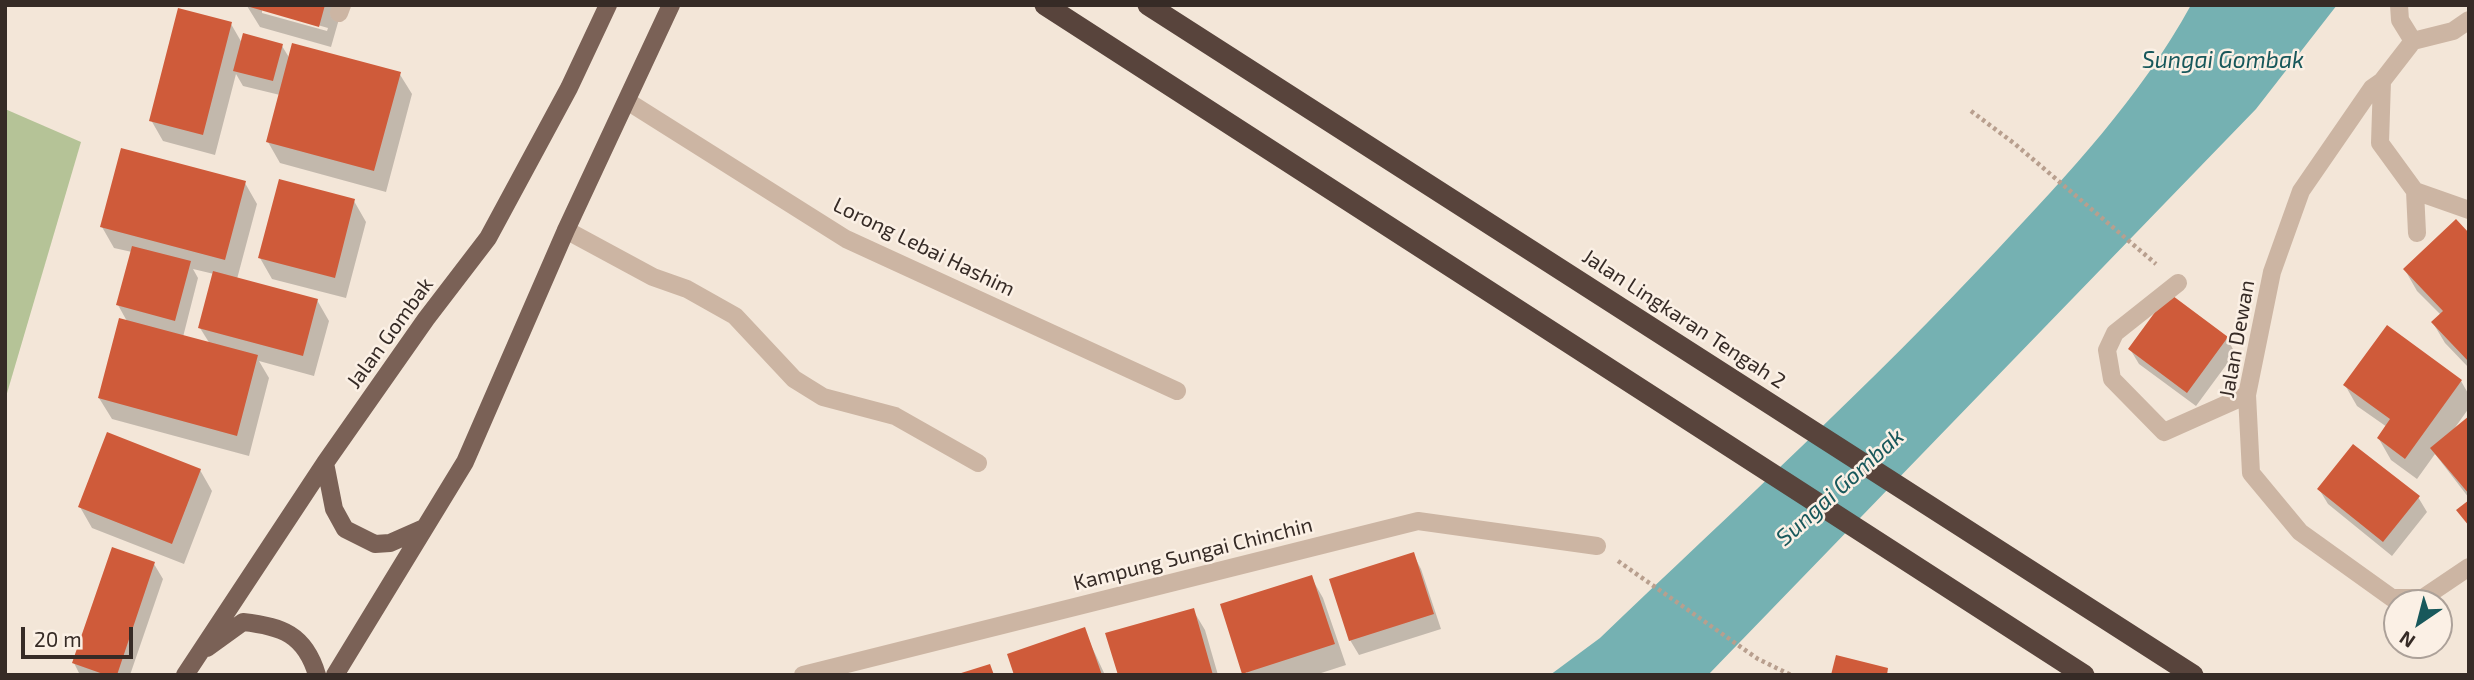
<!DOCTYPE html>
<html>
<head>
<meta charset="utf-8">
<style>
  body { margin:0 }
  #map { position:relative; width:2474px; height:680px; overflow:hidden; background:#f3e6d8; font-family:"Exo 2",sans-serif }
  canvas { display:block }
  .frame { position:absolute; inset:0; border:7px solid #362b26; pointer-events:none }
  .north { position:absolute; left:2383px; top:589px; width:70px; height:70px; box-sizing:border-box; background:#fbf0e5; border:2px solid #aca199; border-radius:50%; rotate:215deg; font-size:19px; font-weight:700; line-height:28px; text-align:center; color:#362b26 }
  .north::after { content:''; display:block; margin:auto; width:24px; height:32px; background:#18585b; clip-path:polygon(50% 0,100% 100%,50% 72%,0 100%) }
  .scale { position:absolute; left:21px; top:627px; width:112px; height:32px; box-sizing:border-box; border:4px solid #362b26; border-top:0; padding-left:9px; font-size:21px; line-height:24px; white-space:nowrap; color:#362b26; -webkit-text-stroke:5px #fbf0e5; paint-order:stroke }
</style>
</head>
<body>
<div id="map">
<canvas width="2474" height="680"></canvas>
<div class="frame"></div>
<div class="north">N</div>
<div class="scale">20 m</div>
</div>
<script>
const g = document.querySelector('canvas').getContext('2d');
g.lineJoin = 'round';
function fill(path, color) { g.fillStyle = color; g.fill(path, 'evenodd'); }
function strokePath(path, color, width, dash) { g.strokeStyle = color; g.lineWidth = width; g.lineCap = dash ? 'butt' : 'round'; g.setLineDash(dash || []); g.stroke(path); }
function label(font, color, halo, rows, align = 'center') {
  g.font = font + ' "Exo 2",sans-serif'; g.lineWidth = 5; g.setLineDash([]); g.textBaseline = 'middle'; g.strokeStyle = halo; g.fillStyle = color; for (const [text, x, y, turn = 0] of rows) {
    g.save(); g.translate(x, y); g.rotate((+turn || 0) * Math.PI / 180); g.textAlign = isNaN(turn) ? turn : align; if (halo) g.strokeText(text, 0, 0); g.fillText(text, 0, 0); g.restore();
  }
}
fill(new Path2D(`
  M5,109L81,142L5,400Z`), '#b5c397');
fill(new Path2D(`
  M2191,5H2337L2256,109L1708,675H1550L1600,638C1734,510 1871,385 1998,249C2069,173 2140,98 2191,5Z`), '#75b1b2');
fill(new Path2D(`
  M343,5L331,47L260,27L247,6ZM262,9L328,28L327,31L262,13Z
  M231,24L242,43L282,46L290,59L399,73L412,94L386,192L280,163L268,142L280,95L243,86L236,74L215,155L163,141L151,120Z
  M245,183L257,204L237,279L317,300L329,321L314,376L259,361L269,378L249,456L112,419L99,398L128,323L118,305L132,252L114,248L102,227ZM193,269L214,274L200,328L210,344L183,337L198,278Z
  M354,201L366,222L346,298L272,279L260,258Z
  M2469,235V368L2445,343L2433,323L2441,315L2417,291L2405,270Z
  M2227,338L2235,353L2196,406L2139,364L2130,349Z
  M2461,381L2469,395V408L2454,429L2469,418V498L2435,454L2417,479L2391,460L2379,439L2387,427L2357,406L2345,385Z
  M200,470L212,491L184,564L92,528L80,507Z
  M2319,489L2418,497L2427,512L2392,556L2328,504Z
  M1413,554L1421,569L1441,629L1359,655L1350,640Z
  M154,564L163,579L130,675H80L74,663Z
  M1311,577L1323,598L1346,665L1315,675H1245Z
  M1193,610L1205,630L1218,675H1120Z
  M1084,630L1105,675H1016Z`), '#0003');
fill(new Path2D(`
  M243,5H325L319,27Z
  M178,8L232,22L203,135L149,121Z
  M243,33L283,44L273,81L233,71Z
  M292,43L401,72L374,171L266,142Z
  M121,148L246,181L225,260L100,227Z
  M279,179L355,199L335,278L258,258Z
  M2456,219L2469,233V362L2431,322L2443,311L2403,269Z
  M132,246L191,261L175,321L116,305Z
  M213,271L318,299L303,356L198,328Z
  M2169,293L2228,337L2187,393L2128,349Z
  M119,318L258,355L237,436L98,398Z
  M2387,325L2462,380L2405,459L2377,438L2390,419L2343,385Z
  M2469,416V494L2430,448Z
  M107,432L201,469L172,544L78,507Z
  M2353,444L2420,496L2383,542L2317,489Z
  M2469,500V526L2456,510Z
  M112,547L155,562L117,675H106L72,663Z
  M1414,552L1434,614L1349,641L1329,579Z
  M1312,575L1335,644L1242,674L1220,604Z
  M1194,608L1213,675H1118L1105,633Z
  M1085,627L1102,675H1014L1007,654Z
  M1836,655L1888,668L1887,675H1831Z
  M990,664L994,675H958V674Z`), '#cf5b3a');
strokePath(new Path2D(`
  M1971,111L2015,144L2156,264
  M1618,561L1758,659L1791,675`), '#b89f8e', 4.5, [3.5, 3.5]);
strokePath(new Path2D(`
  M2399,5L2400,20L2413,41
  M339,13L342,5
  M2469,20L2453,31L2413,41L2382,81L2372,88L2301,191L2272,272L2247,395L2251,473L2300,532L2392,598H2423L2469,567
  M2382,81L2380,143L2415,191L2469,210
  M627,101L846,239L1177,391
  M2415,191L2417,233
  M566,230L653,277L687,289L735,316L794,379L823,397L895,416L978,463
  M2178,283L2115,333L2107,350L2112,379L2164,432L2247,395
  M803,675L1418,521L1597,546`), '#ccb5a3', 18);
strokePath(new Path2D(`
  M325,463L334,509L345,529L375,544L390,543L424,528
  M207,648L243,622C281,626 305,634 317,675
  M185,675L325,463L426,319L488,238L569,88L608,5
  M335,675L465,462L566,230L671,5`), '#7a6156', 18);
strokePath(new Path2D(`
  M1045,5L2084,675
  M1148,5L2193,675`), '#58443c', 21);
label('21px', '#362b26', '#fbf0e5', [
  ["Lorong Lebai Hashim",924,247,26],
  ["Jalan Lingkaran Tengah 2",1684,319,33],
  ["Jalan Gombak",390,333,-54],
  ["Jalan Dewan",2237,339,-80],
  ["Kampung Sungai Chinchin",1193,554,-14]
]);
label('italic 23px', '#18585b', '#fbf0e5', [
  ["Sungai Gombak",2223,60],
  ["Sungai Gombak",1840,487,-42]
]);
</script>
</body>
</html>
